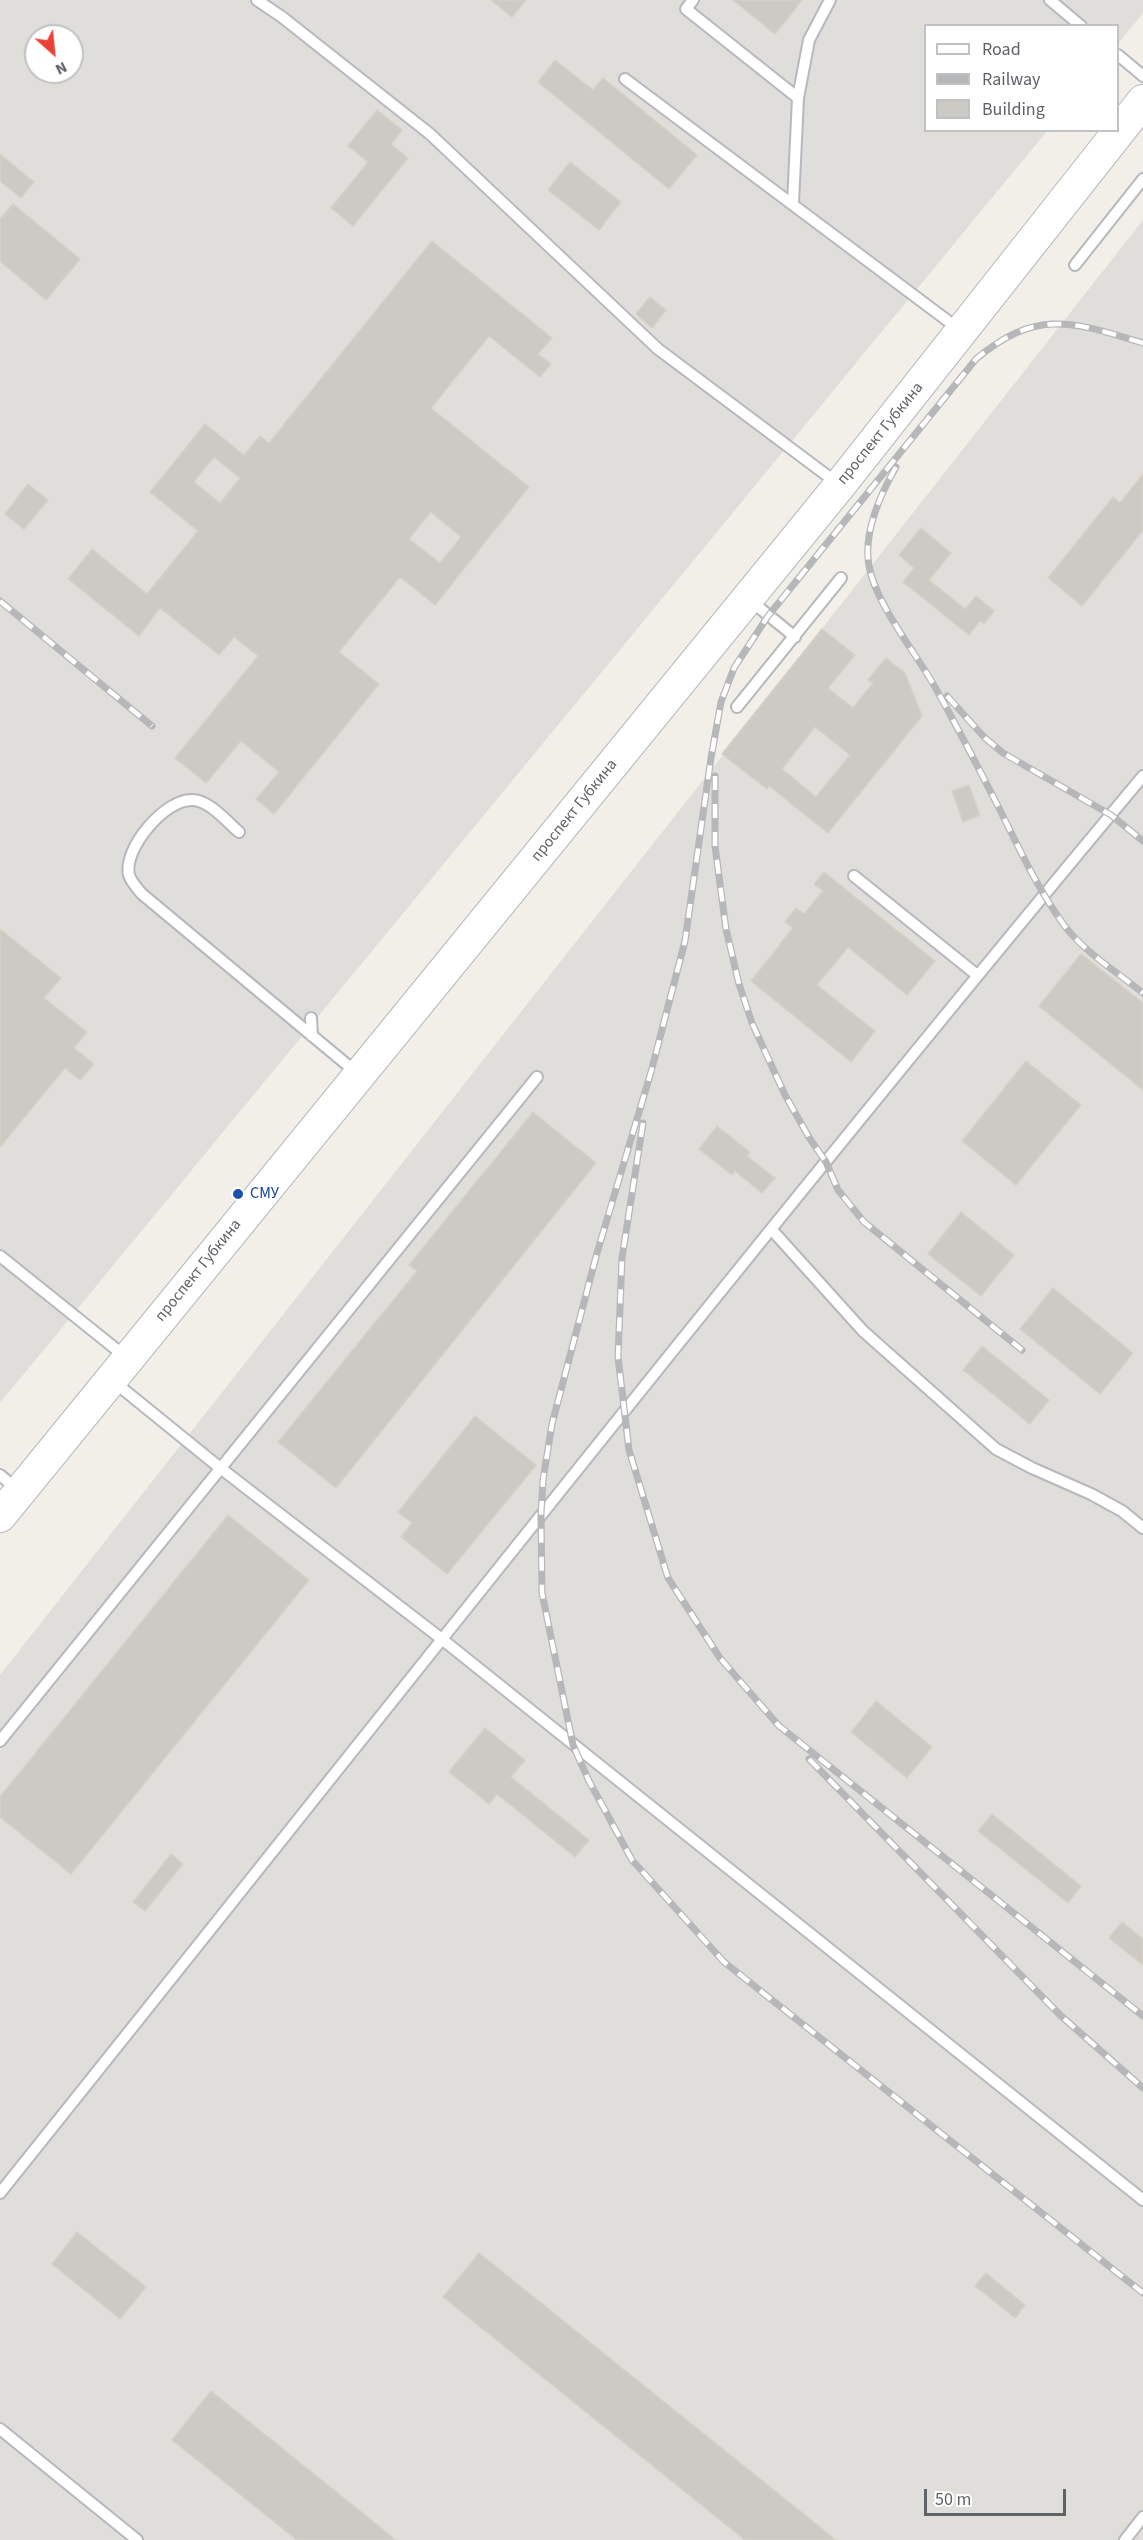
<!DOCTYPE html>
<html>
<head>
<meta charset="utf-8">
<style>
  body { margin:0 }
  #map { position:relative; width:1143px; height:2540px; overflow:hidden; background:#f1efe8; font-family:"Source Sans 3",sans-serif }
  canvas { display:block }
  .legend { position:absolute; left:924px; top:24px; width:195px; height:108px; box-sizing:border-box; background:#fff; border:2px solid #bfc1c3; margin:0; padding:8px 10px; list-style:none; font-size:18px; color:#5f6368 }
  .legend li { display:flex; align-items:center; gap:12px; height:30px }
  .legend b { width:30px; border:2px solid #bfc1c3 }
  .north { position:absolute; left:24px; top:24px; width:60px; height:60px; box-sizing:border-box; background:#fff; border:2px solid #bfc1c3; border-radius:50%; rotate:153deg; font-size:16px; font-weight:700; line-height:24px; text-align:center; color:#5f6368 }
  .north::after { content:''; display:block; margin:auto; width:21px; height:27px; background:#ea4335; clip-path:polygon(50% 0,100% 100%,50% 72%,0 100%) }
  .scale { position:absolute; left:924px; top:2489px; width:142px; height:27px; box-sizing:border-box; border:3px solid #5f6368; border-top:0; padding-left:8px; font-size:18px; line-height:21px; white-space:nowrap; color:#5f6368; -webkit-text-stroke:4px #fff; paint-order:stroke }
</style>
</head>
<body>
<div id="map">
<canvas width="1143" height="2540"></canvas>
<ul class="legend">
<li><b style="height:8px;background:#fff"></b>Road</li>
<li><b style="height:8px;background:#b6b7b8"></b>Railway</li>
<li><b style="height:16px;background:#cccac5"></b>Building</li>
</ul>
<div class="north">N</div>
<div class="scale">50 m</div>
</div>
<script>
const g = document.querySelector('canvas').getContext('2d');
g.lineJoin = 'round';
function fill(path, color) { g.fillStyle = color; g.fill(path, 'evenodd'); }
function strokePath(path, color, width, dash) { g.strokeStyle = color; g.lineWidth = width; g.lineCap = dash ? 'butt' : 'round'; g.setLineDash(dash || []); g.stroke(path); }
function label(font, color, halo, rows, align = 'center') {
  g.font = font + ' "Source Sans 3",sans-serif'; g.lineWidth = 4.5; g.setLineDash([]); g.textBaseline = 'middle'; g.strokeStyle = halo; g.fillStyle = color; for (const [text, x, y, turn = 0] of rows) {
    g.save(); g.translate(x, y); g.rotate((+turn || 0) * Math.PI / 180); g.textAlign = isNaN(turn) ? turn : align; if (halo) g.strokeText(text, 0, 0); g.fillText(text, 0, 0); g.restore();
  }
}
fill(new Path2D(`
  M0,0H1143V13L1118,44V26H926V130L1047,131L0,1403ZM36,36H72V72H36Z
  M1143,220V2540H0V1675Z`), '#e0deda');
const building = new Path2D(`
  M491,0H526L512,17Z
  M733,0H802L775,34Z
  M555,60L593,90L603,78L697,155L669,189L538,82Z
  M377,110L402,130L391,144L408,158L353,226L331,208L368,162L348,146Z
  M0,154L34,182L21,198L0,181Z
  M570,162L621,202L599,230L548,190Z
  M13,204L80,259L46,300L0,261V219Z
  M432,241L552,338L538,354L551,364L540,377L489,336L431,408L529,487L435,605L400,577L339,652L379,684L274,814L256,799L279,772L241,741L206,783L175,758L258,656L234,637L219,655L160,608L139,636L68,579L92,549L147,594L198,531L150,492L205,424L244,455L260,436L269,443ZM214,457L240,478L220,503L194,482ZM431,512L461,537L440,563L409,539Z
  M650,297L666,310L652,328L636,314Z
  M1143,474V530L1082,606L1048,578L1113,497L1120,503Z
  M28,484L48,500L24,529L5,514Z
  M921,528L951,553L929,580L965,609L976,596L994,611L984,624L980,621L969,635L903,582L914,568L899,555Z
  M822,629L855,655L828,688L853,708L873,683L868,680L886,658L905,673L922,716L828,833L769,786L767,789L722,754ZM815,727L850,755L816,797L782,769Z
  M969,785L980,815L963,822L952,791Z
  M824,872L935,961L907,995L848,947L817,985L875,1031L851,1062L751,981L793,928L785,922L796,908L804,914L823,891L814,884Z
  M0,929L61,978L44,998L87,1032L74,1048L94,1064L80,1080L65,1068L0,1147Z
  M1081,954L1143,1003V1090L1039,1006Z
  M1026,1061L1081,1105L1016,1185L962,1141Z
  M533,1112L596,1163L336,1488L278,1442L417,1271L409,1265Z
  M717,1126L750,1152L747,1156L775,1178L762,1193L735,1171L732,1175L699,1149Z
  M961,1212L1014,1255L981,1296L928,1254Z
  M1053,1288L1133,1353L1100,1394L1020,1329Z
  M982,1346L1049,1400L1030,1424L963,1370Z
  M475,1416L536,1465L447,1574L401,1537L412,1523L398,1512Z
  M228,1515L309,1580L71,1874L0,1817V1797Z
  M876,1701L932,1747L907,1778L851,1732Z
  M485,1728L525,1760L511,1777L589,1840L575,1857L497,1794L489,1804L449,1772Z
  M992,1814L1081,1886L1068,1903L978,1831Z
  M171,1854L183,1864L145,1911L133,1902Z
  M1122,1922L1143,1939V1965L1109,1938Z
  M77,2232L146,2287L120,2319L52,2264Z
  M479,2253L836,2540H745L443,2297Z
  M986,2273L1025,2305L1015,2318L975,2286Z
  M211,2391L396,2540H297L172,2440Z`);
fill(building, '#cccac5');
strokePath(building, '#d6d1c6', 1.5);
const lane = new Path2D(`
  M257,0L282,17L430,134L658,349L837,483
  M693,0L686,9L798,98
  M1050,0L1081,26
  M1118,55L1143,76
  M625,79L960,330
  M793,203L798,98L809,40L830,0
  M1075,265L1143,179
  M751,601L795,637
  M737,707L841,578
  M239,832C226,821 210,801 193,800C166,798 123,848 129,875C131,882 138,889 142,894L357,1073
  M854,876L977,975
  M311,1018L312,1036
  M772,1230L863,1331L996,1449L1032,1468L1091,1494L1122,1511L1143,1528
  M0,1256L127,1358
  M113,1381L219,1467L443,1640L1143,2200
  M0,1475L17,1489
  M0,1741L537,1077
  M0,2193C379,1720 754,1242 1143,776
  M0,2429L137,2540
  M1125,2540L1143,2517`);
const secondary = new Path2D(`
  M0,1516L840,485L1143,101`);
strokePath(lane, '#b5b8bc', 14);
strokePath(secondary, '#b6babf', 34);
strokePath(lane, '#fff', 10);
strokePath(secondary, '#fff', 32);
const rail = new Path2D(`
  M1143,343C1073,322 1037,308 976,359L768,616L734,668L721,702L711,758L685,941L651,1072L597,1253L552,1424L543,1480L541,1514L542,1593L573,1745L589,1781L632,1860L724,1962L1143,2293
  M896,467C880,495 863,533 869,566C876,605 917,654 936,689C958,728 978,767 998,806C1018,846 1037,888 1064,925C1084,952 1117,972 1143,993
  M0,601L152,726
  M947,696L985,738L1003,753L1111,815L1143,841
  M715,776V846L726,929L739,984L752,1023L785,1095L810,1139L826,1162L838,1190L864,1222L1022,1350
  M643,1123L622,1258L618,1357L629,1450L668,1578L720,1658L779,1726L1143,2016
  M809,1759L1060,2015L1143,2088`);
strokePath(rail, '#b6b7b8', 7);
strokePath(rail, '#fff', 4.5, [14]);
for (const [x, y, r, color] of [
  [238,1194,6,"#1a4fb4"]
]) { const dot = new Path2D(); dot.arc(x, y, r, 0, 2 * Math.PI); g.fillStyle = color; g.fill(dot); strokePath(dot, '#fff', 2); }
label('16px', '#5f6368', '#fff', [
  ["проспект Губкина",881,434,-51],
  ["проспект Губкина",575,811,-51],
  ["проспект Губкина",199,1271,-51]
]);
label('16px', '#164399', '#fff', [
  ["СМУ",250,1194]
], 'left');
</script>
</body>
</html>
